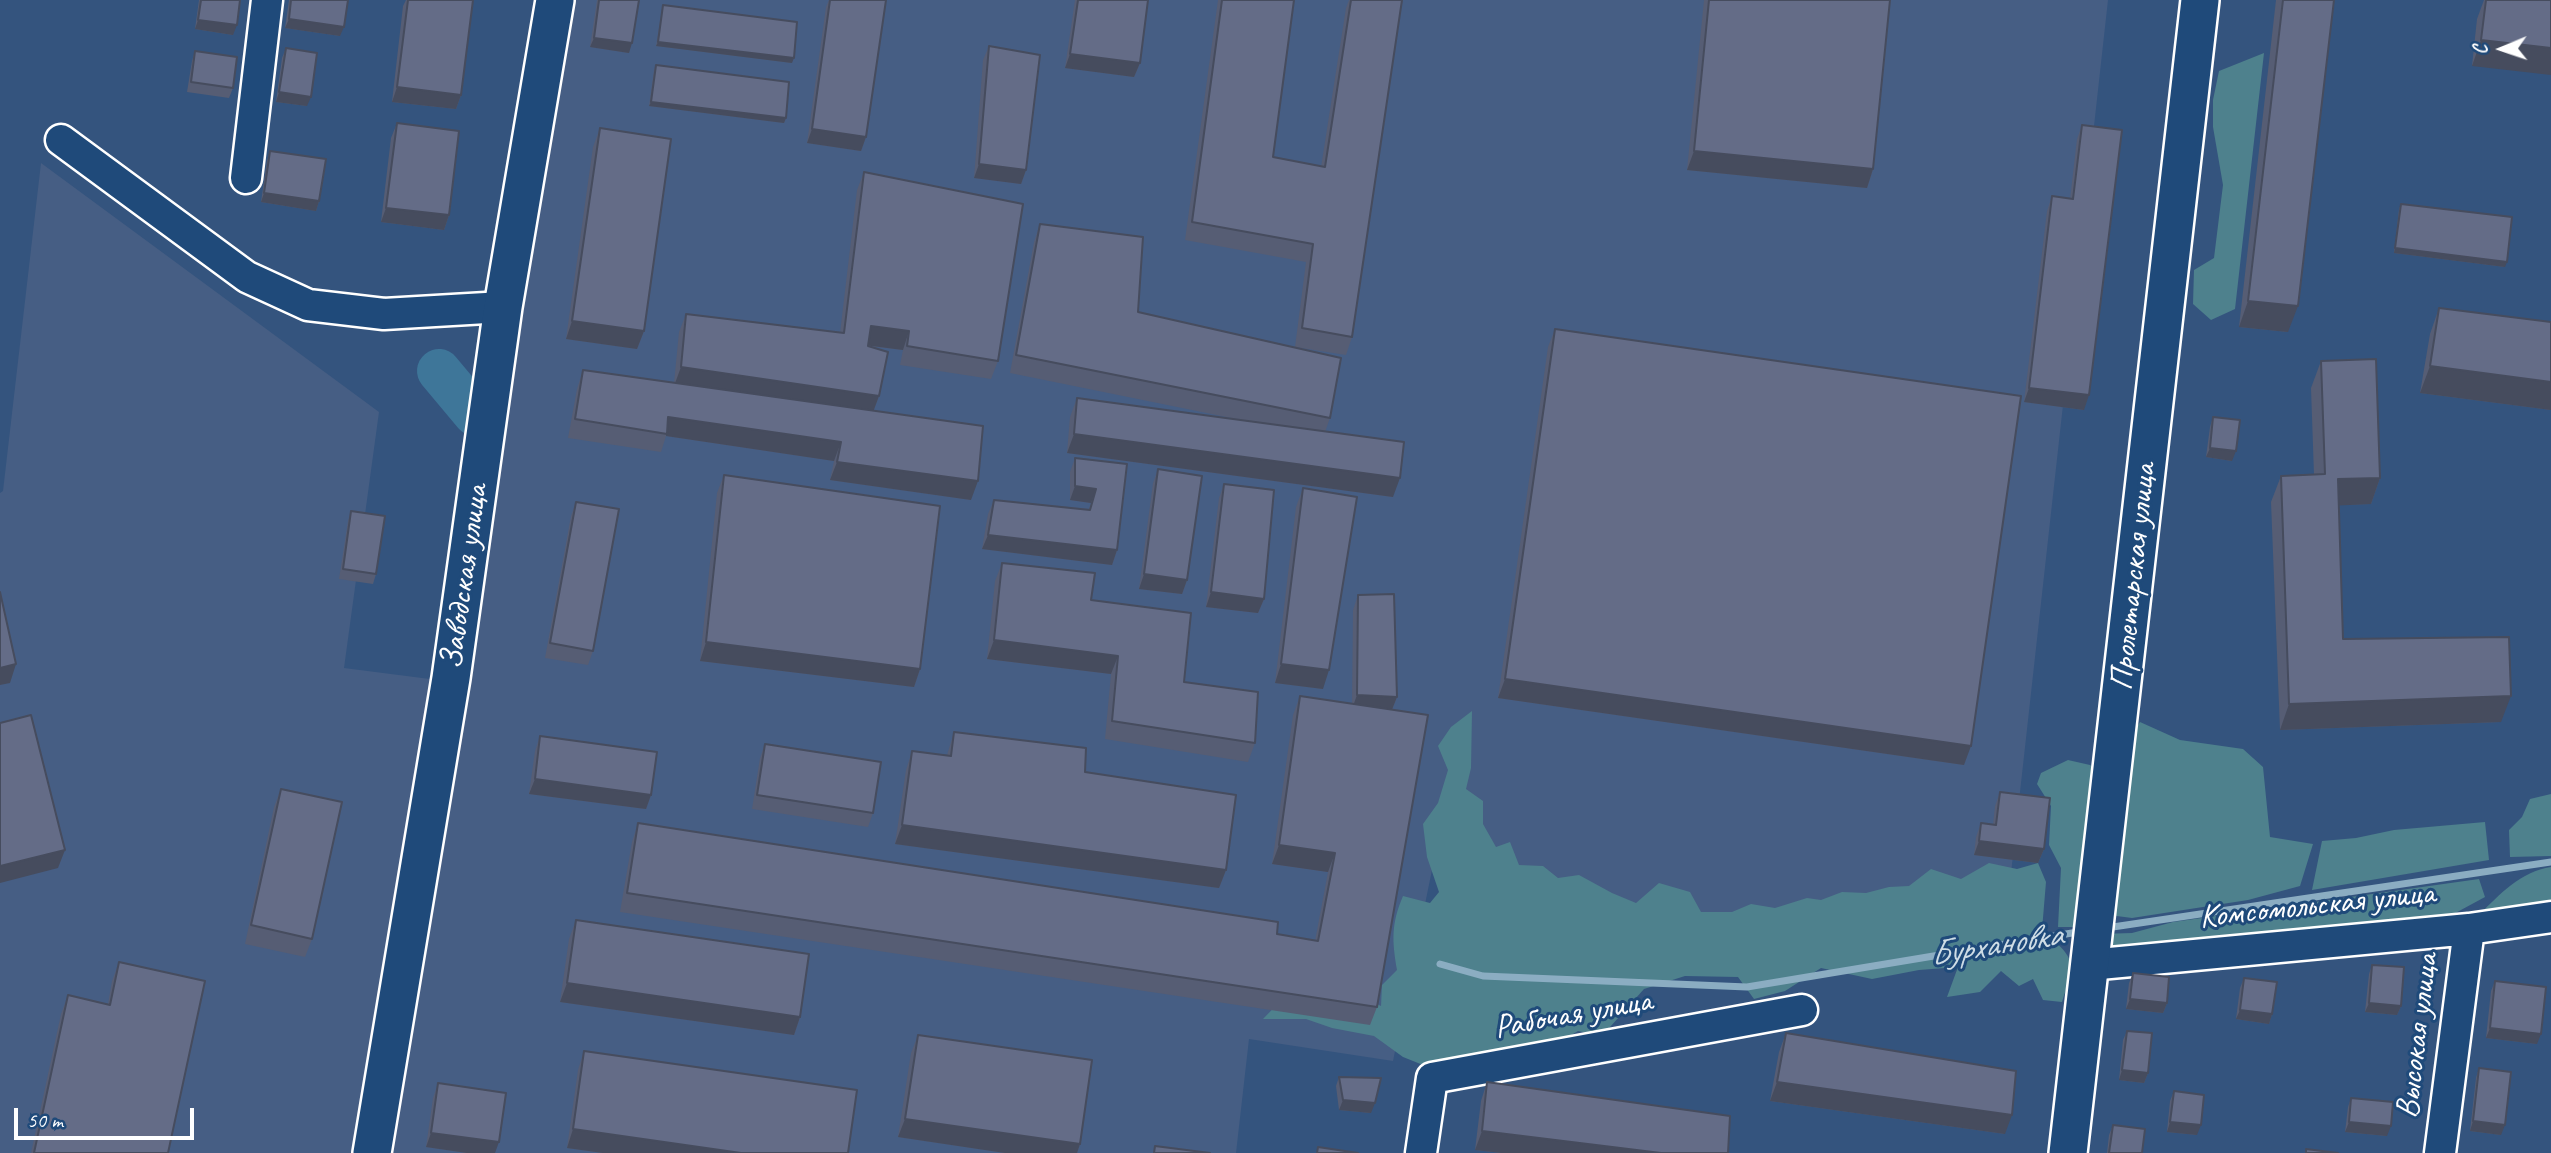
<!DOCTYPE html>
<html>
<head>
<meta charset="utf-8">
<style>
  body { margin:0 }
  #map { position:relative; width:2551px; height:1153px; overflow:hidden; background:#34547e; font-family:Caveat,sans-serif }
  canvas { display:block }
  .north { position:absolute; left:2467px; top:14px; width:70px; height:70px; -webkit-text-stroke:5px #1f4a7a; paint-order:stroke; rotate:268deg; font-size:19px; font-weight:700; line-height:28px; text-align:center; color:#fff }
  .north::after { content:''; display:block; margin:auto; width:24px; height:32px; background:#fff; clip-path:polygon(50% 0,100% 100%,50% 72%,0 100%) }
  .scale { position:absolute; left:14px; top:1108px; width:180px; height:32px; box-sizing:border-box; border:4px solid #fff; border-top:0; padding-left:9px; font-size:21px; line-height:24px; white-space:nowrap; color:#fff; -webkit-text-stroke:5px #1f4a7a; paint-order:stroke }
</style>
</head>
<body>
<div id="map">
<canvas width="2551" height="1153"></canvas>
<div class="north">С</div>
<div class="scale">50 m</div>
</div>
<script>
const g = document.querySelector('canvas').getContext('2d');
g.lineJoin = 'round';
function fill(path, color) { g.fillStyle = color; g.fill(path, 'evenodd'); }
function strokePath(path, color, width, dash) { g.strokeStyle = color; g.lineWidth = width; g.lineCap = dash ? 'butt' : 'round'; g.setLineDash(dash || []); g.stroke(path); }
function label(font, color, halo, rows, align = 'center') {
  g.font = font + ' Caveat,sans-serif'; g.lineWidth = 6; g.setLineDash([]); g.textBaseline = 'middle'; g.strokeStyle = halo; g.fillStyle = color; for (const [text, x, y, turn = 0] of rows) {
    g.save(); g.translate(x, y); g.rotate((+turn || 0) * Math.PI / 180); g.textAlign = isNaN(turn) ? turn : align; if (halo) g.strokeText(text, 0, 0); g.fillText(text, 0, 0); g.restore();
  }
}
fill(new Path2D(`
  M575,0H2108L2009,891L1722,949L1433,865L1393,1061L1249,1039L1236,1153H0V493L3,491L41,163L379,412L344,668L461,683Z`), '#465e84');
fill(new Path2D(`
  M2264,53L2235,309L2211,320L2193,304L2194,270L2214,258L2223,185L2213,127V100L2219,71Z
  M1472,711L1471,768L1466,789L1483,801V824L1496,847L1510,842L1519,865L1543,866L1558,878L1579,875L1612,893L1636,903L1659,883L1690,892L1701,912H1732L1751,904L1775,908L1807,898L1821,900L1842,892L1866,893L1889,887L1909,886L1931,869L1961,879L1989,863L2017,869L2038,863L2046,882L2042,930C2075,959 2077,960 2062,1002L2043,1000L2033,979L2019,986L2001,971L1980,992L1947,997L1958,967L1919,970L1872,979L1821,968L1785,991L1754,999L1738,977L1685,976L1644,989L1602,1036L1578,1031L1552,1047L1461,1063L1439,1059L1423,1065L1403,1057L1374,1036L1332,1028L1306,1019H1263L1292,989L1353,992L1381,1006L1382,985L1397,970C1392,941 1391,924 1403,896L1430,903L1439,892L1427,857L1423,824L1438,803L1448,770L1438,746L1451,727Z
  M2140,722L2180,740L2243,749L2263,767L2270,837L2313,844L2300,886L2248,900L2132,918L2109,915L2125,745Z
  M2068,760L2090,765L2104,775L2084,911L2075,927H2058L2061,868L2049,845L2051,806L2037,784L2041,773Z
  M2551,794V856L2510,857L2509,830L2522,817L2530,799Z
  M2485,822L2489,860L2312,890L2322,841L2356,838L2394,830Z
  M2551,867V908L2479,915C2499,895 2521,871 2551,867Z
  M2479,879L2485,897L2448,917L2097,955L2100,934L2132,933L2173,922Z`), '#4e818d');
strokePath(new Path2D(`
  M2106,928L2551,862
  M1440,964L1483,976L1747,987L2084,931`), '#8badc2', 7);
strokePath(new Path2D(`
  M439,371L475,414`), '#3e7699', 44);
const minor = new Path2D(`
  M61,140L247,277L308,305L384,314L503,307
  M246,178L267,0
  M2089,965L2469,929L2551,917
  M1421,1153L1432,1078L1802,1010
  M2440,1153L2469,929`);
const tertiary = new Path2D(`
  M372,1153L451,678L503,307L555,0
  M2068,1153L2200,0`);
strokePath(minor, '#fff', 35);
strokePath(tertiary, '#fff', 42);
strokePath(minor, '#1f4a7a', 30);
strokePath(tertiary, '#1f4a7a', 37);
fill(new Path2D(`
  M199,0H240L233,35L195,29Z
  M289,0H348L340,36L285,28Z
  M406,0H408L461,95L456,109L392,102L403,6Z
  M597,0H639L629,53L590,47Z
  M829,0H886L866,137L861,151L807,143L826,7Z
  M1075,0H1148L1140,63L1134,77L1065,68Z
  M1218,0H1294L1273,157L1321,167L1346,8L1349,0H1403L1401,6L1352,337L1346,355L1295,347L1306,262L1185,240Z
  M1704,0H1890L1873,169L1867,188L1687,170Z
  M2276,0H2334L2288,332L2239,327Z
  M2484,0H2551L2472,66L2477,19Z
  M663,5L792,63L656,46L662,10Z
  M989,46L1026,170L1021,184L974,178L983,60Z
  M286,48L307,106L276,102L282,58Z
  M195,51L233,88L229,98L187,92L192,61Z
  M656,65L786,118L784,123L649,106L654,70Z
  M397,123L449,215L444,230L381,222L391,138Z
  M2082,125L2084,410L2024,402L2047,211L2052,196L2070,199L2077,139Z
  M600,128L644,331L637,349L566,339L593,147Z
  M270,151L319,201L316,211L261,202L267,161Z
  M864,172L998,361L991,379L900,365L903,350L868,346L879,396L873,411L971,500L830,480L834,461L666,436L661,452L568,438L577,389L583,370L674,383L679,332L686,314L840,333L857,190Z
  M2401,204L2505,267L2394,253L2399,209Z
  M1040,224L1138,312L1330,418L1325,432L1393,497L1067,453L1070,417L1077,398L1246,421L1010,373L1034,242Z
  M2439,308L2551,322V410L2420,393L2430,334Z
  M1555,329L1964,765L1498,698L1548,347Z
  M2321,361L2380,478L2371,504L2339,505L2343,639L2501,722L2280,730L2271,502L2281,476L2314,475L2311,388Z
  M2213,417L2232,461L2206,457L2210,427Z
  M1075,458L1127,464L1117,550L1112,565L982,549L988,514L994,500L1089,509L1091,503L1070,500V472Z
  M1158,469L1187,580L1182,594L1139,589L1153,483Z
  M724,475L920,669L914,687L700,661L717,493Z
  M1224,484L1264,599L1258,613L1206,607L1219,498Z
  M1303,488L1323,689L1275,683L1296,507Z
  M576,502L593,651L588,665L545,658L571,516Z
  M351,511L376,574L373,584L339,579L348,521Z
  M1002,563L1091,600L1255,743L1248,762L1105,739L1111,674L987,659L995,581Z
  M1358,595L1397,697L1392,710L1377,1007L1370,1025L620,912L632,842L638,823L1315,941L1328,872L1272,864L1293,715L1300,696L1352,704L1353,610Z
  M954,732L1085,772L1226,870L1219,888L895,844L906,770L912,751L947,755Z
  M540,736L651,795L646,809L529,794L535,751Z
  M765,744L873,813L868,827L752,809L760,758Z
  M281,789L312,939L305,957L245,944L274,807Z
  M2000,792L2044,849L2038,863L1974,855L1976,837L1981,823L1993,825L1995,806Z
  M576,920L800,1017L794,1035L560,1002L569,939Z
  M119,962L168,1153H31L61,1014L68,995L108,1004L112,981Z
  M2372,965L2401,1006L2397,1015L2365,1012L2369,974Z
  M2133,973L2167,1003L2163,1013L2126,1009L2129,983Z
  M2244,978L2272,1014L2269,1024L2236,1019L2240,988Z
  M2495,981L2537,1044L2486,1038L2491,991Z
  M2127,1031L2148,1073L2144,1083L2119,1080L2123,1040Z
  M1786,1033L2005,1134L1770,1101L1779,1052Z
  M918,1035L1080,1144L1077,1153H1005L898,1137L911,1053Z
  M584,1051L848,1153H603L567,1148L578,1070Z
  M2479,1068L2501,1135L2470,1131L2476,1078Z
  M1339,1077L1371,1113L1339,1110L1336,1086Z
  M1487,1082L1728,1153H1502L1475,1150L1481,1101Z
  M438,1083L495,1153H467L426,1147L433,1098Z
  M2174,1091L2197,1135L2167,1132L2170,1101Z
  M2351,1098L2387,1136L2345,1132L2348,1107Z
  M2113,1125L2142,1153H2107L2109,1135Z`), '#565d74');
fill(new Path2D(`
  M289,19L344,27L340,36L285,28Z
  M198,20L237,25L233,35L195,29Z
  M594,38L632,43L629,53L590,47Z
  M2481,40L2551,48V75L2472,66Z
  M658,42L794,58L792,63L656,46Z
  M1070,54L1140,63L1134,77L1065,68Z
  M397,87L461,95L456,109L392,102Z
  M279,92L311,97L307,106L276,102Z
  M651,102L786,118L784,123L649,106Z
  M812,129L866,137L861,151L807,143Z
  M1694,151L1873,169L1867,188L1687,170Z
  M979,164L1026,170L1021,184L974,178Z
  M264,193L319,201L316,211L261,202Z
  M386,208L449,215L444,230L381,222Z
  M2395,248L2507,262L2505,267L2394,253Z
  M2248,301L2298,306L2288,332L2239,327Z
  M572,321L644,331L637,349L566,339Z
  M871,326L909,331L903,350L864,345Z
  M2430,366L2551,382V410L2420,393Z
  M681,367L879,396L872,415L674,386Z
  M2029,388L2089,395L2084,410L2024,402Z
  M668,417L841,442L834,461L666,436Z
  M1074,434L1400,478L1393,497L1067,453Z
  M2210,448L2236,451L2232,461L2206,457Z
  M837,462L978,481L971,500L830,480Z
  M2380,478L2371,504L2328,506L2338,479Z
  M1075,486L1096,489L1091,503L1070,500Z
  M988,535L1117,550L1112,565L982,549Z
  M1144,574L1187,580L1182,594L1139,589Z
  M1211,592L1264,599L1258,613L1206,607Z
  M994,640L1118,656L1111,674L987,659Z
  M706,642L920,669L914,687L700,661Z
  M16,664L10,683L0,685V668Z
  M1281,664L1329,670L1323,689L1275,683Z
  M1505,679L1971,746L1964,765L1498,698Z
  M1357,695L1397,697L1391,712L1352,709Z
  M2511,696L2501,722L2280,730L2289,704Z
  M535,779L651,795L646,809L529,794Z
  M902,825L1226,870L1219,888L895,844Z
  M1979,841L2044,849L2038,863L1974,855Z
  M1279,845L1335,853L1328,872L1272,864Z
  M65,850L58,868L0,883V866Z
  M567,983L800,1017L794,1035L560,1002Z
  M2130,999L2167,1003L2163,1013L2126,1009Z
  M2369,1003L2401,1006L2397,1015L2365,1012Z
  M2240,1010L2272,1014L2269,1024L2236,1019Z
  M2490,1028L2541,1034L2537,1044L2486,1038Z
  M2122,1070L2148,1073L2144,1083L2119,1080Z
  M1777,1082L2012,1115L2005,1134L1770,1101Z
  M1343,1100L1375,1103L1371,1113L1339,1110Z
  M905,1119L1080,1144L1077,1153H1005L898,1137Z
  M2473,1121L2505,1125L2501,1135L2470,1131Z
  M2170,1122L2201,1125L2197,1135L2167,1132Z
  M2349,1122L2391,1126L2387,1136L2345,1132Z
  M573,1129L741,1153H603L567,1148Z
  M1482,1131L1661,1153H1502L1475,1150Z
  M431,1133L499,1142L495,1153H467L426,1147Z`), '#464c5e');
const building = new Path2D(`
  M201,0H240L237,25L198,20Z
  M291,0H348L344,27L289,19Z
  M408,0H473L461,95L397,87Z
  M599,0H639L632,43L594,38Z
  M830,0H886L866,137L812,129Z
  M1078,0H1148L1140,63L1070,54Z
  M1222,0H1294L1273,157L1325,167L1351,0H1402L1352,337L1302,328L1313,244L1192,222Z
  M1709,0H1890L1873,169L1694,151Z
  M2283,0H2334L2298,306L2248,301Z
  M2486,0H2551V48L2481,40Z
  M663,5L797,22L794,58L658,42Z
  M989,46L1040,55L1026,170L979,164Z
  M286,48L317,53L311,97L279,92Z
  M195,51L237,57L233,88L191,82Z
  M656,65L789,82L786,118L651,102Z
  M397,123L459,131L449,215L386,208Z
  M2082,125L2122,130L2089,395L2029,388L2052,196L2073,199Z
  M600,128L671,139L644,331L572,321Z
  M270,151L326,159L319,201L264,193Z
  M864,172L1023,204L998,361L907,346L909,331L871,326L868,346L888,352L879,396L681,367L686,314L844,333Z
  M2401,204L2512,217L2507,262L2395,248Z
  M1040,224L1143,237L1138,312L1341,358L1330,418L1016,355Z
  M2439,308L2551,322V382L2430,366Z
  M1555,329L2021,396L1971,746L1505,679Z
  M2376,359L2380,478L2338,479L2343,639L2509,637L2511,696L2289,704L2281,476L2325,474L2321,361Z
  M583,370L983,426L978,481L837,462L841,442L668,417L667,434L575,419Z
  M1077,398L1404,442L1400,478L1074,434Z
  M2213,417L2240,420L2236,451L2210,448Z
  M1075,458L1127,464L1117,550L988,535L994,500L1090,510L1096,489L1075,486Z
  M1158,469L1202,476L1187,580L1144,574Z
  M724,475L940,506L920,669L706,642Z
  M1224,484L1274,490L1264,599L1211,592Z
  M1303,488L1357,497L1329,670L1281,664Z
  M576,502L619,509L593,651L550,643Z
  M351,511L385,516L376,574L343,569Z
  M1002,563L1095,573L1091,600L1191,613L1184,682L1258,692L1255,743L1112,721L1118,656L994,640Z
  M0,592L16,664L0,668Z
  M1394,594L1397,697L1357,695L1358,595Z
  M1300,696L1428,715L1377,1007L627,893L638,823L1278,922L1277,934L1318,941L1335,853L1279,845Z
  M31,715L65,850L0,866V723Z
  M954,732L1086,748L1085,772L1236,795L1226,870L902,825L912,751L951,756Z
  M540,736L657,752L651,795L535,779Z
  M765,744L881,762L873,813L757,795Z
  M281,789L342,802L312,939L251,925Z
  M2000,792L2050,798L2044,849L1979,841L1981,823L1996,825Z
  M576,920L809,954L800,1017L567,983Z
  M119,962L205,981L168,1153H34L68,995L110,1005Z
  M2372,965L2404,967L2401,1006L2369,1003Z
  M2133,973L2169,977L2167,1003L2130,999Z
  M2244,978L2277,982L2272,1014L2240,1010Z
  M2495,981L2546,987L2541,1034L2490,1028Z
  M2127,1031L2152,1033L2148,1073L2122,1070Z
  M1786,1033L2016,1071L2012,1115L1777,1082Z
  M918,1035L1092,1060L1080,1144L905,1119Z
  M584,1051L857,1090L848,1153H741L573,1129Z
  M2479,1068L2511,1072L2505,1125L2473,1121Z
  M1339,1077L1381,1078L1375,1103L1343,1100Z
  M1487,1082L1730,1116L1728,1153H1661L1482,1131Z
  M438,1083L506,1093L499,1142L431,1133Z
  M2174,1091L2204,1095L2201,1125L2170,1122Z
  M2351,1098L2393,1102L2391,1126L2349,1122Z
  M2113,1125L2145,1129L2142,1153H2109Z
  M1155,1146L1210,1153H1154Z
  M1318,1147L1358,1153H1317Z
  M2306,1149L2338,1153H2306Z`);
fill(building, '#646c87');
strokePath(building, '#464c5e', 2);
label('33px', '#fff', '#1f4a7a', [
  ["Заводская улица",465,577,-82],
  ["Пролетарская улица",2134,577,-84],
  ["Комсомольская улица",2317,906,-6],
  ["Рабочая улица",1573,1015,-10],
  ["Высокая улица",2418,1036,-83]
]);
label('italic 35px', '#cfdde6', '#1f4a7a', [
  ["Бурхановка",1996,946,-9]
]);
</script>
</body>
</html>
